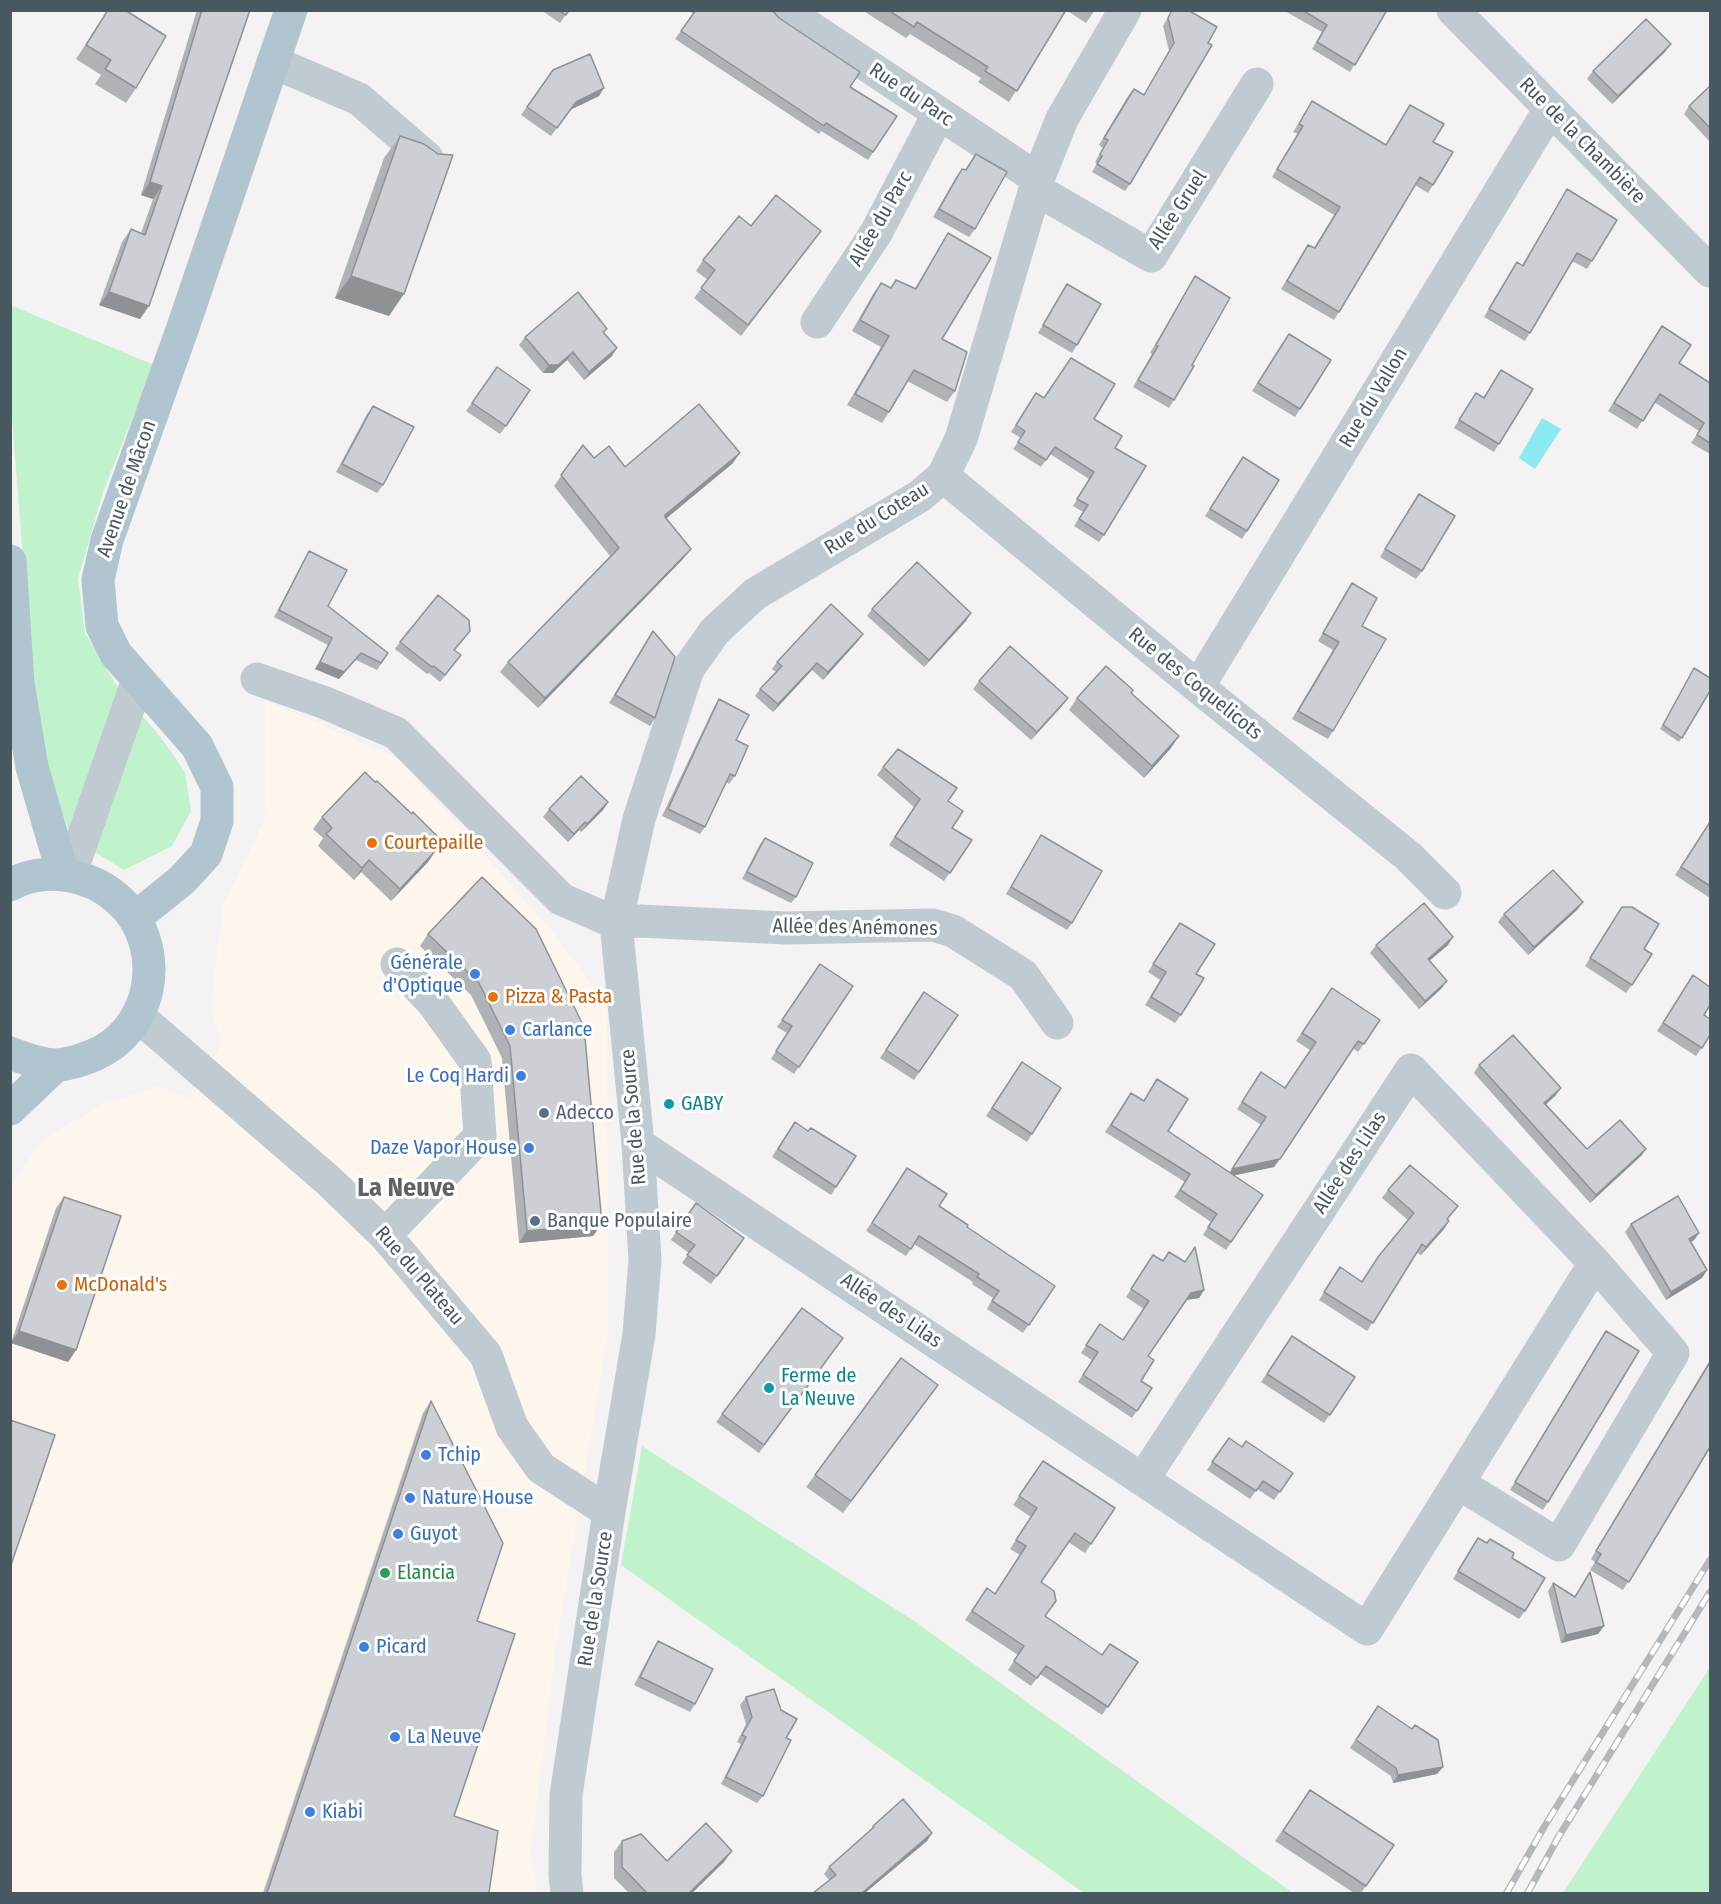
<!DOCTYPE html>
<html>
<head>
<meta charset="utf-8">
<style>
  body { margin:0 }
  #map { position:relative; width:1721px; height:1904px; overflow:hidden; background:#f4f2f2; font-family:"Fira Sans Condensed",sans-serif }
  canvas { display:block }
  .frame { position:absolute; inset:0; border:12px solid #485860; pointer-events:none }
</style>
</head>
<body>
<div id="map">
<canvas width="1721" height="1904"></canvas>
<div class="frame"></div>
</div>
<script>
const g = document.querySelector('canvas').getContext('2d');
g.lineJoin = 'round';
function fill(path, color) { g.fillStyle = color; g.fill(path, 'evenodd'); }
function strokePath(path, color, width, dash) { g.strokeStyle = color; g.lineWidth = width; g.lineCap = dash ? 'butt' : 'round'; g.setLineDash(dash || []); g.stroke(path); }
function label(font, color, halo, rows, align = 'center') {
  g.font = font + ' "Fira Sans Condensed",sans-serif'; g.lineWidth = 6; g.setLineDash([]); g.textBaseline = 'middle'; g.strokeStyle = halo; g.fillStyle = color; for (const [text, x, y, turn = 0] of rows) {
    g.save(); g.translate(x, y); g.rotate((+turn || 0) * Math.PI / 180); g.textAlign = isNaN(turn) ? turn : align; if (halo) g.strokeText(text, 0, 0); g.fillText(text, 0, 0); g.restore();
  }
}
fill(new Path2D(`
  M265,700L399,759L551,930L607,1004L608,1335L555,1654L531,1850L537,1893L11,1894V1187L43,1139L102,1105L157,1086L192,1098L222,1042L211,1007L223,905L266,817Z`), '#fdf6ed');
fill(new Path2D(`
  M10,305L154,365L104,489L78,579L85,633L115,683L162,739L185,772L191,811L172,846L124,870L72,838L38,751L11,405Z
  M642,1446L914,1621L1293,1893H1084L621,1565Z
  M1709,1669L1710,1893H1563Z`), '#c0f2cc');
fill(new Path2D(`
  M1542,418L1561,429L1535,469L1519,458Z`), '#8ce9f0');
strokePath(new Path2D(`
  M784,10L1038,179
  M1453,10L1710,271
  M273,62L359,99L427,158
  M1035,189L1151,256L1257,84
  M817,322L876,233L939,113
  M943,476L1198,687L1408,856L1445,893
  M257,679L323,702L396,733L561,899L616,923L639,921L786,928L933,925L953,931L1023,975L1057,1023
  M1198,687L1550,109
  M70,875L138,680
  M138,1016L329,1181L385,1235L486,1355L512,1427L541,1468L609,1512
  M638,1144L1367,1629L1595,1263L1411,1070L1143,1479
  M385,1235L480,1136L475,1061L434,1004L397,964
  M1458,1483L1559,1545L1673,1353L1595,1263
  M567,1894L565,1875L566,1795L609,1512L639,1334L645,1260L638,1144L616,923L639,819L688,669L715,631L755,594L920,496L943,476L961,439L1038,179L1062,119L1125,10`), '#bfcbd1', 33);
strokePath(new Path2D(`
  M10,561L18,683L32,767L63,874
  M10,885C32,872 59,872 82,879C100,884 114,894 127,908C166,955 152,1030 94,1055C82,1060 68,1065 55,1065C39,1064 25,1059 10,1053
  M135,918L182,880L206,854L217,821V787L197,746L116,654L102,626L98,580L107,540L182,330L291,10
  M10,1109L56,1065`), '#b1c5d1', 33);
const rail = new Path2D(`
  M1506,1894L1544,1827L1710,1560
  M1527,1894L1559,1836L1710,1592`);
strokePath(rail, '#b4b8bc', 7);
strokePath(rail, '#fff', 4.5, [14]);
fill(new Path2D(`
  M108,10L136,88L126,103L95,84L101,75L76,59Z
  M197,10H250L140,319L99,305L122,242L131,229L141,233L153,199L141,195Z
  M541,10H569L560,23Z
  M689,10H772L850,87L897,116L868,160L821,131L819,134L675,39L693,14Z
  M862,10H1066L1009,102L978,82L981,78L910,34L906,38Z
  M1066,10H1095L1086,23Z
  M1172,10H1188L1130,184L1125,191L1092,172L1097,163L1095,162L1103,148L1099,145L1128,96L1134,89L1144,94L1169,51L1163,26Z
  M1283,10H1387L1350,72L1312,49L1322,32Z
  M1665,52L1612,104L1587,79L1593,71Z
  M553,70L599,96L570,110L551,136L521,115Z
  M1710,86V142L1684,114L1689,106Z
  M1312,101L1386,145L1410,105L1433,142V185L1428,193L1415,185L1334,320L1281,289L1308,245L1314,248L1334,215L1272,177L1298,134L1293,132Z
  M400,136L389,316L335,298L384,158Z
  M976,154L975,229L969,237L933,217L956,177L962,169L965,170Z
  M1567,189L1592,261L1587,269L1572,261L1525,341L1484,317L1517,262L1522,265Z
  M751,226L821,231L741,336L694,298L708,280L696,271L703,260Z
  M948,233L942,339L955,391L947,402L907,381L889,412L882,423L847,405L881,347L852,331L873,294L881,283L891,288L896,280L915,288L941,244Z
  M1195,276L1174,400L1169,408L1133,387L1152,354L1150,353L1190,284Z
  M1067,284L1077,345L1072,353L1038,333Z
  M1662,326L1679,363L1710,383V454L1691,443L1699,431L1654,402L1637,429L1608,411Z
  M607,329L604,333L612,356L584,380L567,360L553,373H543L519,345L525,337Z
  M1283,342L1300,409L1295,417L1252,391Z
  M497,367L506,426L500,434L466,411Z
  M1501,370L1499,444L1494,452L1454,428L1476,393L1483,398Z
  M1036,393L1044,398L1094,419L1115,448L1104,535L1099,542L1074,526L1083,512L1073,506L1089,479L1050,454L1041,467L1013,449L1021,438L1011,432Z
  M373,406L383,485L377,493L336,472L367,414Z
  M583,445L594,458L625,467L733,463L666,519L683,559L538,708L500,672L508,662L610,556L554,486Z
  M1243,457L1247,531L1242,539L1205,516Z
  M1419,494L1422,571L1416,579L1380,557Z
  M309,551L328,606L388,653L377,670L356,660L339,679L315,669L328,645L274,617L305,558Z
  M1352,583L1362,626L1333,731L1328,739L1292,719L1333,650L1318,641Z
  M872,609L966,621L924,667L867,616Z
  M653,631L655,718L650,726L609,703Z
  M465,638L455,650L456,662L440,682L429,673L427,674L395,649L400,642Z
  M858,641L823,680L812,670L773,712L755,696L760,689L776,672L772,669L777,662Z
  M1694,668L1710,691L1679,742L1660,729Z
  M979,681L1062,706L1031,740L973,689Z
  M1077,698L1171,748L1144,778L1069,710Z
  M719,699L736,740L735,776L729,784L726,782L705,827L700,834L662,816L714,707Z
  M883,767L948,801L952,828L972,840L944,881L889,845L914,807L877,775Z
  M608,802L603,810L581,832L579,830L568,842L543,817L549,809Z
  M322,817L435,849L436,850L428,862L391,901L361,872L354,880L318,846L323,838L313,829Z
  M1710,822V898L1675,875Z
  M1041,835L1072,923L1067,930L1006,894Z
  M765,838L796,897L791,903L742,879L760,844Z
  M1583,902L1577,910L1528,955L1498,922L1504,914Z
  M1622,907L1644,949L1632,985L1626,993L1585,966Z
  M536,929L593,1236L519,1243L502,1058L471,995L420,946L428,934Z
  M1174,931L1196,974L1181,1015L1175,1023L1145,1005L1160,980L1148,972Z
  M1376,945H1448L1429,961L1441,989L1419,1009L1370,953Z
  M820,964L853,986L794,1074L771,1059L787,1033L777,1027Z
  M1693,975L1710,1035L1696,1056L1657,1031Z
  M1332,988L1380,1020L1358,1052L1353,1048L1274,1167L1234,1175L1263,1195L1226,1250L1203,1235L1211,1222L1174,1197L1185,1182L1105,1132L1131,1093L1143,1101L1168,1131L1230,1172L1261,1125L1237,1109L1261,1072L1285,1088L1310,1050L1296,1041Z
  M924,992L958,1015L914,1080L880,1058Z
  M1022,1062L1032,1134L1027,1142L986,1116Z
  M1479,1065L1561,1088L1555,1096L1546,1104L1587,1149H1646L1641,1156L1590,1203L1474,1073Z
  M789,1130L836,1187L831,1195L772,1157Z
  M907,1168L939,1206L967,1227L1055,1286L1023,1333L987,1309L993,1298L972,1284L973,1282L914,1244L906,1256L866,1231Z
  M1388,1190L1452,1214L1448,1219L1444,1229L1421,1255L1417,1253L1367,1331L1319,1300L1340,1267L1362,1281L1378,1257L1408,1220L1382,1198Z
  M64,1197L76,1350L68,1362L11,1343L56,1208Z
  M1631,1224L1699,1233L1694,1240L1691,1242L1707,1270L1702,1278L1666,1300L1625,1232Z
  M676,1232L744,1238L711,1284L682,1263L689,1253L671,1240Z
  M1153,1255L1204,1290L1199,1298L1186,1300L1148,1356L1141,1381L1152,1388L1132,1418L1078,1382L1092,1360L1081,1353L1100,1324L1123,1340L1144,1309L1126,1297Z
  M802,1308L843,1338L759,1453L716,1422Z
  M1606,1331L1548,1502L1543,1510L1510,1490Z
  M1292,1336L1355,1377L1324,1423L1261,1382Z
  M1710,1360V1447L1623,1590L1590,1570L1595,1562L1591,1559Z
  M938,1385L843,1513L806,1487L815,1475Z
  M431,1401L477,1621L454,1816L489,1893H263L423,1413Z
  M1229,1438L1242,1447L1293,1473L1274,1500L1257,1489L1250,1499L1207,1470Z
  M1043,1461L1115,1508L1085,1553L1068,1542L1041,1582L1045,1616L1102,1655L1138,1662L1102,1715L1040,1674L1031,1686L1008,1670L1018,1655L965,1620L987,1588L995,1594L1020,1555L1010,1549L1031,1517L1013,1505Z
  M1478,1538L1512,1558L1525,1611L1519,1619L1453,1579Z
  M1590,1572L1604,1626L1598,1634L1561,1643L1548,1591L1553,1583L1575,1596Z
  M658,1641L695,1704L690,1712L634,1685L653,1649Z
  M746,1697L786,1738L763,1796L757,1803L721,1784L741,1744L737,1742L746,1724L740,1705Z
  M1378,1706L1412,1729L1443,1767L1437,1774L1393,1783L1391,1776L1350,1748Z
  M1310,1790L1394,1845L1361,1893H1354L1275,1841Z
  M873,1826L932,1833L927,1841L865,1893H813L829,1880L824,1874L829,1867L868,1833Z
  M622,1841L667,1861L724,1862L692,1893H629L614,1878V1852Z`), '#afb3b6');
fill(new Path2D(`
  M1671,44L1665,52L1612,104L1618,96Z
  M604,88L599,96L570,110L551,136L576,102Z
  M150,182L162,186L153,199L141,195Z
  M351,276L404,294L389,316L335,298Z
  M109,292L149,306L140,319L99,305Z
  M617,348L612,356L584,380L589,372Z
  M573,352L567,360L553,373H543L549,365Z
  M740,453L733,463L658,525L665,515Z
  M691,549L683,559L538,708L545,698Z
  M971,613L966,621L924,667L929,660Z
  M863,634L858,641L823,680L828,672Z
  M361,653L339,679L315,669L320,662Z
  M817,663L812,670L773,712L778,704Z
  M1068,698L1062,706L1031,740L1037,732Z
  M1179,736L1171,748L1144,778L1152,766Z
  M608,802L603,810L581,832L587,824Z
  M585,822L579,830L568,842L574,834Z
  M436,850L428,862L391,901L400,889Z
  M369,860L361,872L354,880L362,868Z
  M1583,902L1577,910L1528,955L1534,947Z
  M1453,937L1448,945L1422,967L1428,959Z
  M1447,981L1441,989L1419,1009L1425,1001Z
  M1561,1088L1555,1096L1539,1111L1544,1103Z
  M1646,1149L1641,1156L1590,1203L1596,1195Z
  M1280,1159L1274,1167L1227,1177L1232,1169Z
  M1449,1221L1444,1229L1421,1255L1426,1247Z
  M602,1224L593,1236L519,1243L527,1231Z
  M1699,1233L1694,1240L1683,1247L1689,1239Z
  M1707,1270L1702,1278L1666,1300L1671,1292Z
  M1204,1290L1199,1298L1186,1300L1191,1293Z
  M19,1331L76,1350L68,1362L11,1343Z
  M1604,1626L1598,1634L1561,1643L1566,1635Z
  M1443,1767L1437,1774L1393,1783L1398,1775Z
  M932,1833L927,1841L865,1893H862Z
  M732,1851L724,1862L692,1893H689Z`), '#8f9294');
const building = new Path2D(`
  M108,10H125L166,36L136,88L105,69L111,60L86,45Z
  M202,10H250L149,306L109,292L131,229L145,235L162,186L150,182Z
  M558,10H569L566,15Z
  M696,10H772L779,18L860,72L850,87L897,116L873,152L826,123L824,126L681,31Z
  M888,10H1066L1017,91L985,71L988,67L917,22L914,27Z
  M1172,10H1188L1217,27L1208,43L1212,45L1130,184L1097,164L1102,156L1100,154L1108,140L1104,138L1134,89L1144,95L1174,43L1168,18Z
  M1302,10H1387L1355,65L1317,42L1327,25Z
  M1646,19L1671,44L1618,96L1593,71Z
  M590,54L604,88L576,102L557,128L527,107L553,70Z
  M1710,86V128L1689,106Z
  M1312,101L1386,145L1410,105L1444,124L1433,142L1453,152L1433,185L1420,177L1339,312L1287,281L1308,245L1315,248L1340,207L1277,169L1303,126L1299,124Z
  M400,136L424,144L438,154L453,155L404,294L351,276Z
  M976,154L1007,172L975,229L939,209L962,169L966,170Z
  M1567,189L1617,220L1592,261L1577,253L1530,333L1489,309L1517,262L1523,266Z
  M776,195L821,231L748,325L701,288L715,270L703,260L739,216L751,226Z
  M948,233L991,258L942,339L967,352L955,391L914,370L889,412L855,394L889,336L860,320L881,283L891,288L896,280L916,289Z
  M1195,276L1230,298L1192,365L1194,366L1174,400L1138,380L1158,346L1156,345Z
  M1067,284L1101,304L1077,345L1043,325Z
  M578,292L607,329L603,332L617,348L589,372L573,352L558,365H549L525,337Z
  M1662,326L1691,345L1679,363L1710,383V443L1697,435L1704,423L1660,394L1643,421L1614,403Z
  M1289,334L1331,360L1300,409L1258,383Z
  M1071,358L1115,384L1094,419L1122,436L1115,448L1146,466L1104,535L1079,519L1088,505L1077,499L1094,472L1055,447L1046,460L1018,442L1025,431L1016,425L1036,393L1044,398Z
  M497,367L530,390L506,426L472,403Z
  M1501,370L1533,389L1499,444L1459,420L1476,393L1484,398Z
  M699,404L740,453L665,515V517L691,549L545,698L508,662L619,548L561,475L583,445L594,458L609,446L625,467Z
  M373,406L414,427L383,485L342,464Z
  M1243,457L1279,480L1247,531L1210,509Z
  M1419,494L1455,516L1422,571L1385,549Z
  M309,551L347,570L328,606L388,653L381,663L361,653L344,672L320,662L332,638L279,610Z
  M917,562L971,613L929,660L872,609Z
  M1352,583L1377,598L1362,626L1386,639L1333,731L1298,711L1339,642L1323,633Z
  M438,595L469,620L470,631L454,650L461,655L445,675L434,666L432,667L400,642Z
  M831,604L863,634L828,672L817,663L778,704L760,689L782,666L777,662Z
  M653,631L675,657L655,718L615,695Z
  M1010,646L1068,698L1037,732L979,681Z
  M1106,666L1133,690L1131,693L1179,736L1152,766L1077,698Z
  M1694,668L1710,678V691L1682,738L1663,725Z
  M719,699L749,715L736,740L748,746L735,776L730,774L705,827L668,809Z
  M898,749L957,788L948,801L963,811L952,828L972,840L950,873L895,837L920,799L883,767Z
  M365,772L375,782L377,781L412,814L413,812L441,840L434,847L436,850L400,889L369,860L362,868L326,834L332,828L322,817Z
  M581,776L608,802L587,824L585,822L574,834L549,809Z
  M1710,822V886L1681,867Z
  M1041,835L1102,871L1072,923L1011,887Z
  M765,838L813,863L796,897L747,872Z
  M1553,870L1583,902L1534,947L1504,914Z
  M482,877L536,929L584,1027L602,1224L527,1231L510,1046L479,983L428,934Z
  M1424,903L1453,937L1428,959L1447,981L1425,1001L1376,945Z
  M1622,907H1632L1659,924L1644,949L1652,954L1632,985L1590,958Z
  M1180,923L1215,944L1196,974L1204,978L1181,1015L1151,997L1166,972L1153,964Z
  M820,964L853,986L799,1067L776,1051L792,1026L782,1020Z
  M1693,975L1710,987V1005L1704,1015L1710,1019V1035L1702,1048L1663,1023Z
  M1332,988L1380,1020L1364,1044L1358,1041L1280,1159L1232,1169L1266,1117L1242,1102L1261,1072L1285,1088L1316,1042L1302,1033Z
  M924,992L958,1015L919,1072L886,1050Z
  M1513,1035L1561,1088L1544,1103L1587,1149L1620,1120L1646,1149L1596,1195L1479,1065Z
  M1022,1062L1061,1088L1032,1134L992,1108Z
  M1157,1079L1188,1099L1168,1131L1263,1195L1231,1242L1208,1227L1217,1214L1180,1190L1190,1174L1111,1125L1131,1093L1144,1101Z
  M795,1122L808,1131L811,1128L856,1156L836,1187L778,1149Z
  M1410,1165L1458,1206L1447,1219L1449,1221L1426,1247L1422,1244L1373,1323L1324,1292L1340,1267L1362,1282L1378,1257L1414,1213L1388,1190Z
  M907,1168L947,1194L939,1206L968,1225L967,1227L1055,1286L1029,1325L992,1301L999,1291L977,1277L979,1274L919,1236L911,1249L872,1223Z
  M1678,1196L1699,1233L1689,1239L1707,1270L1671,1292L1631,1224Z
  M64,1197L121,1216L76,1350L19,1331Z
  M696,1203L744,1238L717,1276L687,1255L695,1245L676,1232Z
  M1195,1247L1204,1290L1191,1293L1148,1356L1154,1360L1141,1381L1152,1388L1137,1411L1083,1375L1098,1352L1086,1345L1100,1324L1123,1340L1149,1301L1131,1289L1153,1255L1163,1261L1169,1252L1185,1262Z
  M802,1308L843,1338L764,1445L722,1414Z
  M1606,1331L1639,1351L1548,1502L1515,1482Z
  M1292,1336L1355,1377L1330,1415L1267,1374Z
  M901,1358L938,1385L851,1501L815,1475Z
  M1710,1362V1447L1629,1582L1596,1562L1601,1554L1596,1551Z
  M431,1401L503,1543L477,1621L515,1634L454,1816L498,1831L489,1893H267Z
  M10,1420L55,1435L10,1568Z
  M1229,1438L1242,1447L1246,1441L1293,1473L1280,1492L1263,1481L1256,1491L1212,1462Z
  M1043,1461L1115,1508L1091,1544L1075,1533L1041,1582L1054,1591L1056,1601L1045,1616L1102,1655L1110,1644L1138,1662L1108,1707L1046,1666L1037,1678L1014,1661L1024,1646L972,1611L987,1588L995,1594L1026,1546L1016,1540L1037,1508L1019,1496Z
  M1478,1538L1487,1543L1490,1539L1514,1553L1512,1558L1545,1578L1525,1611L1458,1571Z
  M1590,1572L1604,1626L1566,1635L1553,1583L1575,1597Z
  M658,1641L713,1669L695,1704L640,1677Z
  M774,1689L781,1710L797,1719L786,1738L791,1740L763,1796L726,1777L746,1737L742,1735L752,1717L746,1697Z
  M1378,1706L1412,1729L1415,1725L1438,1740L1443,1767L1398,1775L1396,1768L1356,1740Z
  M1310,1790L1394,1845L1366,1886L1283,1831Z
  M903,1799L932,1833L862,1893H813L836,1875L829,1867L874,1827L873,1826Z
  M706,1823L732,1851L689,1893H647L622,1867V1841L641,1834L667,1861Z`);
fill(building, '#ccd0d4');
strokePath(building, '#8f9294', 1.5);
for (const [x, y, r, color] of [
  [372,843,6,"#e8710a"],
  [475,974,6,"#3f7fe0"],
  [493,997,6,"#e8710a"],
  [510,1030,6,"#3f7fe0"],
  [521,1076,6,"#3f7fe0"],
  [669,1104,6,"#0f9aa8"],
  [544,1113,6,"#5c6f8a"],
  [529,1148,6,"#3f7fe0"],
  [535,1221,6,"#5c6f8a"],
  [62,1285,6,"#e8710a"],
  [769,1388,6,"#0f9aa8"],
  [426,1455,6,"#3f7fe0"],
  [410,1498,6,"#3f7fe0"],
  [398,1534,6,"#3f7fe0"],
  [385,1573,6,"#2e9e5b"],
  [364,1647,6,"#3f7fe0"],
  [395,1737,6,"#3f7fe0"],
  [310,1812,6,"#3f7fe0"]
]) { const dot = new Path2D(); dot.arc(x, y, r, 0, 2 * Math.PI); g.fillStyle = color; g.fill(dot); strokePath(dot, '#fff', 2); }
label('20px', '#485860', '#fff', [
  ["Rue du Parc",911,95,34],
  ["Rue de la Chambière",1582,141,45],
  ["Allée Gruel",1178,210,-57],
  ["Allée du Parc",881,219,-60],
  ["Rue du Vallon",1374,398,-59],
  ["Avenue de Mâcon",127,489,-71],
  ["Rue du Coteau",877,519,-32],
  ["Rue des Coquelicots",1195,684,39],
  ["Allée des Anémones",855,928,1],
  ["Rue de la Source",634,1117,-95],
  ["Allée des Lilas",1350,1163,-57],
  ["Rue du Plateau",419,1276,49],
  ["Allée des Lilas",891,1311,34],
  ["Rue de la Source",596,1599,-81]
]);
label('20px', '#c56008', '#fff', [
  ["Courtepaille",384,843],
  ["Pizza & Pasta",505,997],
  ["McDonald's",74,1285]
], 'left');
label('20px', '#366cbe', '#fff', [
  ["Générale",463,963,"right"],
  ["d'Optique",463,986,"right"],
  ["Carlance",522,1030],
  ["Le Coq Hardi",509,1076,"right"],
  ["Daze Vapor House",517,1148,"right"],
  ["Tchip",438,1455],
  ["Nature House",422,1498],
  ["Guyot",410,1534],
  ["Picard",376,1647],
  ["La Neuve",407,1737],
  ["Kiabi",322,1812]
], 'left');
label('20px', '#0d838f', '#fff', [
  ["GABY",681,1104],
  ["Ferme de",781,1376],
  ["La Neuve",781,1399]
], 'left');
label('20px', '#4e5e75', '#fff', [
  ["Adecco",556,1113],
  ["Banque Populaire",547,1221]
], 'left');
label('20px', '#27864d', '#fff', [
  ["Elancia",397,1573]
], 'left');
label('bold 26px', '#5e6367', '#fff', [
  ["La Neuve",406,1189]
]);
</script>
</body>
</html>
